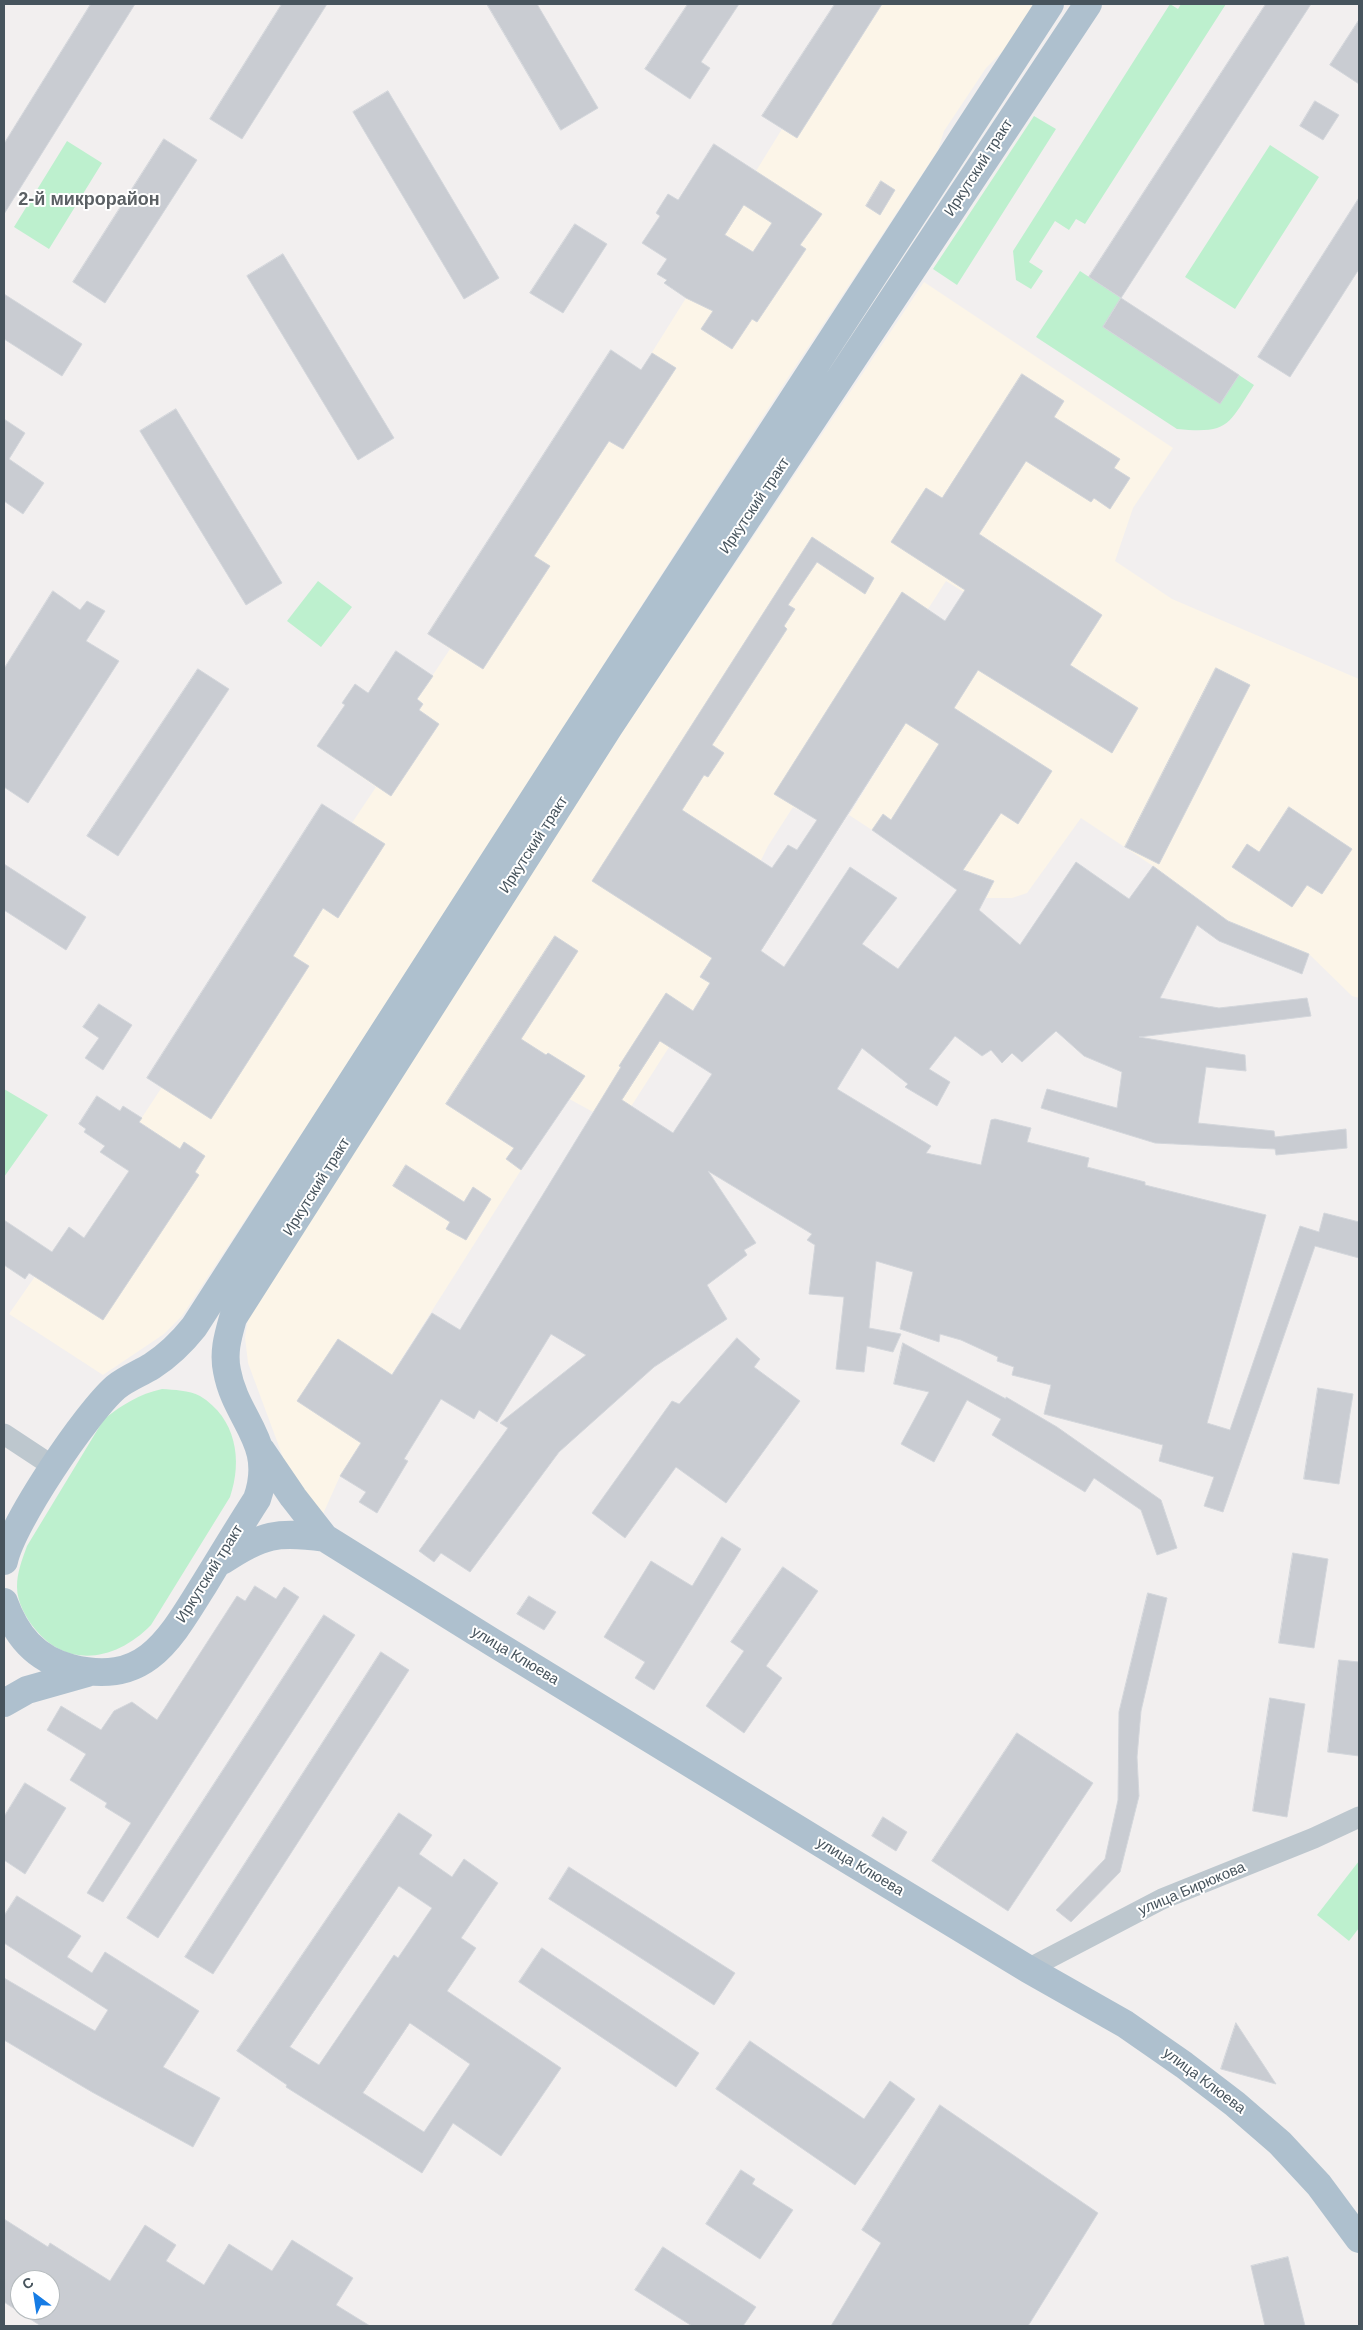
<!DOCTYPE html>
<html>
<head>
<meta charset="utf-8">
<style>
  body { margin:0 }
  #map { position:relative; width:1363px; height:2330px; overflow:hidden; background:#f2efef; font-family:Arial,sans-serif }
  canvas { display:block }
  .frame { position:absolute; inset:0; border:5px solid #47545d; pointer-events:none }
  .north { position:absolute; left:10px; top:2270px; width:50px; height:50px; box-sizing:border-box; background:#fff; border:1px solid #b5bbbe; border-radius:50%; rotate:329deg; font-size:14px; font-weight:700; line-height:20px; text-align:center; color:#47545d }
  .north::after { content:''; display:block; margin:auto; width:18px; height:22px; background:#167ce5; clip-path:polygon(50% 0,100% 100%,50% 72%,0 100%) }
</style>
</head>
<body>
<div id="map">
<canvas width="1363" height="2330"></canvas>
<div class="frame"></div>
<div class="north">С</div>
</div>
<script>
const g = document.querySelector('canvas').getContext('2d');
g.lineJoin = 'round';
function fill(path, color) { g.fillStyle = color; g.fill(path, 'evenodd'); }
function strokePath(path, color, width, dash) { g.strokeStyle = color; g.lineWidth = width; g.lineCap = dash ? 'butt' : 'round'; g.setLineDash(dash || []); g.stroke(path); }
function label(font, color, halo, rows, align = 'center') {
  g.font = font + ' Arial,sans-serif'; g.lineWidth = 4; g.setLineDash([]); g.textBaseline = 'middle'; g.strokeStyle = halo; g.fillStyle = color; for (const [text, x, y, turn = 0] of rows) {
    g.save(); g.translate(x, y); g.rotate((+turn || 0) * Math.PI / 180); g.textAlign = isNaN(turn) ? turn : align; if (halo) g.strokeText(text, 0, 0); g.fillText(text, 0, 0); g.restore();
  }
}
fill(new Path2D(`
  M882,4H1035L1003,51L986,68L944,131L938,150L789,376L312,1118L182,1316L164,1334L103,1375L9,1314L45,1262L76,1283L156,1133L139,1122L162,1087L147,1078L352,823L376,787L317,746L328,729L367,755L411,722L423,704L417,699L450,649L428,634L450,600L483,622L645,372L641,370L686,298L664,283L666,280L657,274L725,235L738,214L732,210L782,129L797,138Z
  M924,282L1173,448L1133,508L1115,561L1172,599L1359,679V998L1352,996L1309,954L1228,921L1153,866L1081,818L1027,893L1012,898H986L994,881L963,870L883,814L872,830L849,815L950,651L991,609L946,581L799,810L793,807L768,846L715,954L700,976L710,983L625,1116L593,1112L553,1090L506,1159L521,1170L373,1404L382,1410L340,1476L323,1514L287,1468L248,1363L245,1337L249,1313L627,725Z`), '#fcf5e8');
fill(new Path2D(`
  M1170,4L1178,9L1181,4H1226L1085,224L1076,219L1069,230L1055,221L1029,262L1043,271L1031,289L1016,280L1013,251Z
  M1034,116L1056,129L957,285L933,269Z
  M67,141L102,163L49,249L14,227Z
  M1270,145L1319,177L1235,309L1185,277Z
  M1080,271L1121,298L1103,327L1220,403L1239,375L1254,385C1228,425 1229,434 1177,429L1036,337Z
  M318,581L352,607L321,647L287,621Z
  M4,1089L48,1115L4,1177Z
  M162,1389C174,1390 189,1390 200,1396C236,1418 243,1460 230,1497L151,1625C117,1660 68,1670 35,1629C26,1618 17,1602 17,1587C17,1572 22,1560 27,1546L104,1419C122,1405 139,1394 162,1389Z
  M1359,1861V1928L1349,1941L1317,1915Z`), '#bdf0ce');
const building = new Path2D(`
  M91,4H135L4,214V144Z
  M282,4H327L242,139L210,119Z
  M487,4H537L598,108L561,130Z
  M688,4H739L701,62L710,68L690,99L645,69Z
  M835,4H882L797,138L762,116Z
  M1266,4H1311L1121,298L1089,277Z
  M1359,20V84L1330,65Z
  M388,91L499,278L464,299L353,112Z
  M1315,101L1339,115L1323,140L1300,126Z
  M164,139L197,160L105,303L73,282Z
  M714,144L822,214L800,245L806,249L757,322L752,319L732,349L701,329L713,311L686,298L664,283L667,280L657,274L667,259L642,243L660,216L656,213L668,194L678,200ZM744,205L772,223L753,252L725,235Z
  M881,181L895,190L880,215L866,206Z
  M1359,198V269L1290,377L1258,357Z
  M575,224L607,244L563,313L530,293Z
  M283,254L394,438L358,460L247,276Z
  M4,294L82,344L62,376L4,339Z
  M1121,298L1239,375L1220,404L1103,327Z
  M611,350L641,370L652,353L676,368L623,449L609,441L534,556L550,566L483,669L428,634Z
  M1022,374L1064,401L1054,417L1120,459L1114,468L1130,478L1110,509L1094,498L1091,502L1026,461L979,534L1102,615L1070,665L1138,708L1112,753L978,670L954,708L1052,771L1018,824L1001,813L963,870L994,881L979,910L1020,945L1076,862L1129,899L1153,866L1228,921L1309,954L1302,974L1219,941L1197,925L1160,998L1219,1008L1307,998L1311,1016L1139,1037L1245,1055L1246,1071L1206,1067L1198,1123L1274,1131L1275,1137L1346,1129L1347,1148L1276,1155L1275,1149L1155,1143L1041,1108L1047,1089L1117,1108L1122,1072L1084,1056L1056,1031L1022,1062L1012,1053L1002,1063L991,1050L982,1056L955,1036L929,1069L950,1082L937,1106L905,1087L908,1084L862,1048L837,1089L931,1146L926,1153L981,1165L991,1120L995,1119L1031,1128L1027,1142L1089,1158L1087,1167L1145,1182V1185L1266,1215L1207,1423L1230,1430L1300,1226L1319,1232L1324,1213L1359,1222V1258L1315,1246L1223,1512L1204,1506L1214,1477L1159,1461L1163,1445L1044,1414L1051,1385L1012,1375L1014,1367L997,1361L998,1357L961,1340L940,1334L939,1342L900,1329L913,1272L876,1261L869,1328L901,1334L893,1352L867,1346L864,1372L836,1369L844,1297L809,1294L815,1245L807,1240L812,1234L708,1171L756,1243L744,1250L747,1255L707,1285L727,1319L654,1367L559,1452L470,1572L441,1553L434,1562L419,1551L508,1428L500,1423L586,1355L551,1334L497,1422L479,1410L474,1419L441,1399L404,1459L408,1461L377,1513L359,1502L366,1492L340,1476L361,1443L297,1401L338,1339L392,1375L432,1313L460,1330L621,1067L619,1066L666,993L693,1011L710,983L700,977L712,958L592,881L812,537L874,578L865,594L817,562L788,605L795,609L784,626L787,629L712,745L724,753L708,777L704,775L682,810L772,868L788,845L797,850L817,820L774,794L902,592L945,621L965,590L891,542L926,488L942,498ZM906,723L939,744L891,820L883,814L872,830L957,890L898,969L862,944L897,898L850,867L784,967L761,951ZM660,1041L712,1074L673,1133L622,1100Z
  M176,409L282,583L246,605L140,431Z
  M4,419L25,433L9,459L44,483L23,514L4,501Z
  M53,591L80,610L87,601L105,611L86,641L119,661L28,803L4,787V669Z
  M396,651L433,676L417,699L423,704L419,710L439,724L391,796L317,746L345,705L342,703L355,684L368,693Z
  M1216,668L1250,685L1159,864L1125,847Z
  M198,669L229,689L118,856L87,836Z
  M322,804L385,844L338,918L323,908L293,956L309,966L211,1119L147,1078Z
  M1289,807L1352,849L1322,894L1307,885L1292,907L1232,867L1247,844L1259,852Z
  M4,864L86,917L66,950L4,910Z
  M555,936L578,951L521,1039L546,1055L548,1053L585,1076L521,1170L506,1159L514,1148L446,1104Z
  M99,1004L132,1025L103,1070L85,1058L99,1038L83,1027Z
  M97,1096L120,1111L123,1106L142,1118L139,1122L180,1149L184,1142L205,1156L195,1172L199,1175L103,1320L29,1273L25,1279L4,1265V1220L52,1252L69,1227L84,1238L129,1171L100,1152L105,1146L84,1132L86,1129L79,1124Z
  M406,1165L464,1202L473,1187L491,1199L466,1240L446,1229L450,1222L393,1186Z
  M737,1338L760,1359L754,1367L800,1401L726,1503L676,1467L625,1538L592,1513L672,1401L679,1404Z
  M903,1343L1006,1399V1397L1057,1427L1161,1500L1177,1548L1157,1555L1141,1510L1094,1478L1085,1492L992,1435L1001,1419L967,1400L934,1462L901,1444L929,1392L894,1384Z
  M1318,1388L1353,1394L1339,1484L1304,1479Z
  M722,1537L741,1549L654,1690L635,1678L645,1662L604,1637L651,1561L692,1586Z
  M1293,1553L1328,1559L1314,1648L1279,1643Z
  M783,1567L818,1591L766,1666L782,1678L744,1733L706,1706L744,1651L731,1642Z
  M255,1586L276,1599L284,1587L299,1597L103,1902L87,1893L131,1823L105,1807L107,1803L70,1780L86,1754L47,1730L61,1706L101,1730L114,1711L132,1702L157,1720L237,1596L245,1601Z
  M1148,1593L1167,1598L1141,1711L1137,1757L1139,1796L1120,1872L1071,1922L1056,1910L1105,1859L1118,1800L1119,1712Z
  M529,1596L556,1612L544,1630L517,1614Z
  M324,1615L355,1635L158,1938L127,1918Z
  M381,1652L409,1670L213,1974L185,1957Z
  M1339,1660L1359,1662V1756L1328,1752Z
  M1270,1698L1305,1704L1287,1817L1253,1811Z
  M1017,1733L1093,1783L1008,1911L932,1861Z
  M25,1783L66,1808L25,1874L4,1860V1817Z
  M399,1813L432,1835L419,1854L452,1877L464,1859L498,1883L461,1938L476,1948L447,1991L561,2068L501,2156L453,2123L422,2173L286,2087L287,2085L237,2051ZM399,1886L432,1908L398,1958L394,1955L319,2065L290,2047ZM410,2023L470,2064L424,2132L363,2093Z
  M883,1817L907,1832L896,1851L872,1836Z
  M569,1867L735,1973L714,2005L549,1899Z
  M17,1896L81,1936L67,1957L92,1973L105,1952L199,2011L163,2067L220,2098L193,2147L92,2092L4,2040V1978L95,2031L108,2010L4,1943V1916Z
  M542,1948L699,2053L676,2087L519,1982Z
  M1236,2023L1276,2084L1221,2069Z
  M750,2041L864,2119L890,2081L915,2099L855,2185L716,2089Z
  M940,2105L1098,2213L1028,2326H831L881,2243L862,2230Z
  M741,2170L755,2179L752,2184L793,2210L760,2259L706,2224Z
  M4,2219L48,2247L50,2243L110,2281L145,2225L176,2245L166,2261L204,2285L229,2244L272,2271L292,2240L353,2278L336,2305L370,2326H41L4,2302ZM20,2280H50V2310H20Z
  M663,2247L756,2307L743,2326H692L635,2290Z
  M1288,2257L1305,2326H1265L1251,2266Z`);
fill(building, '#c9ccd2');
strokePath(building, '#d3d6db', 1);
strokePath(new Path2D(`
  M4,1434L54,1467
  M1028,1969L1162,1899L1314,1838L1359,1817`), '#bdc7ce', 21);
strokePath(new Path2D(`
  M261,1450L293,1497L325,1538L492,1642L845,1858L1028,1969L1125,2024L1184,2065L1235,2104L1280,2143L1319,2185L1359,2239
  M4,1561C12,1523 86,1413 116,1387C127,1378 141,1373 152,1366C169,1355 182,1342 194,1327L572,739L1050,4
  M222,1561C262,1534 278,1531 325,1538
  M4,1602C16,1635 35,1659 71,1668C146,1687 170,1639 205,1583C222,1555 239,1527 257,1499C277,1442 236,1421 227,1371C223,1352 228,1336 233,1318L609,727L1088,4
  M4,1703L27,1690L87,1673`), '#aec0ce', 28);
label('15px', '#47545d', '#fff', [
  ["Иркутский тракт",979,168,-57],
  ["Иркутский тракт",755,506,-56],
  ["Иркутский тракт",534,845,-57],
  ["Иркутский тракт",317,1187,-58],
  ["Иркутский тракт",210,1574,-58],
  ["улица Клюева",515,1656,31],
  ["улица Клюева",860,1867,31],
  ["улица Бирюкова",1192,1889,-23],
  ["улица Клюева",1204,2081,37]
]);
label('bold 18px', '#5b6064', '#fff', [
  ["2-й микрорайон",89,200]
]);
</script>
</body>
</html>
